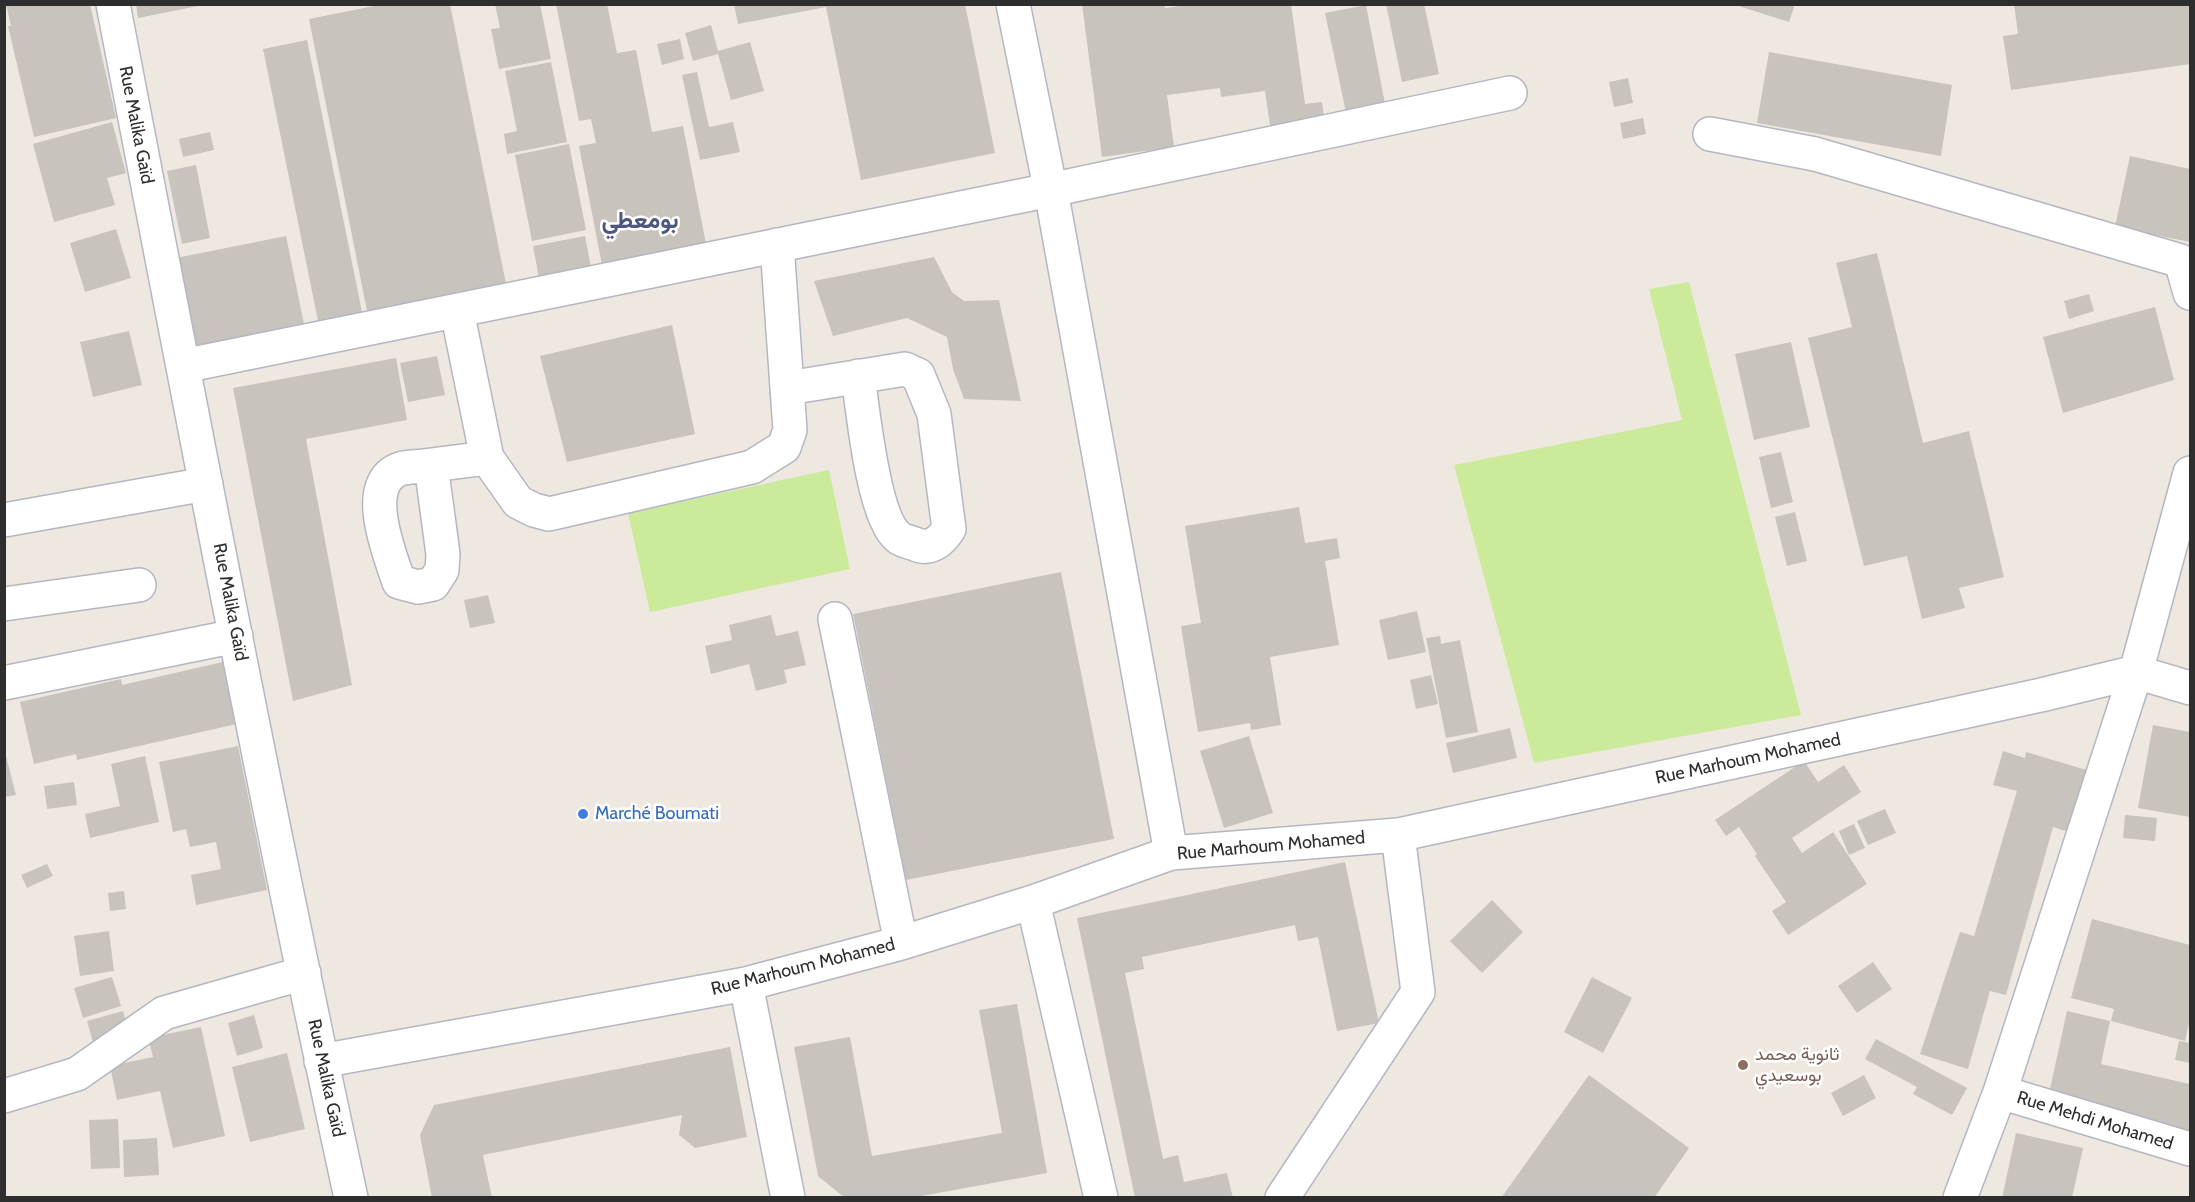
<!DOCTYPE html>
<html>
<head>
<meta charset="utf-8">
<style>
  body { margin:0 }
  #map { position:relative; width:2195px; height:1202px; overflow:hidden; background:#efe8e1; font-family:Cabin,sans-serif }
  canvas { display:block }
  .frame { position:absolute; inset:0; border:6px solid #2e2e2e; pointer-events:none }
</style>
</head>
<body>
<div id="map">
<canvas width="2195" height="1202"></canvas>
<div class="frame"></div>
</div>
<script>
const g = document.querySelector('canvas').getContext('2d');
g.lineJoin = 'round';
function fill(path, color) { g.fillStyle = color; g.fill(path, 'evenodd'); }
function strokePath(path, color, width, dash) { g.strokeStyle = color; g.lineWidth = width; g.lineCap = dash ? 'butt' : 'round'; g.setLineDash(dash || []); g.stroke(path); }
function label(font, color, halo, rows, align = 'center') {
  g.font = font + ' Cabin,Vazirmatn,sans-serif'; g.lineWidth = 5; g.setLineDash([]); g.textBaseline = 'middle'; g.strokeStyle = halo; g.fillStyle = color; for (const [text, x, y, turn = 0] of rows) {
    g.save(); g.translate(x, y); g.rotate((+turn || 0) * Math.PI / 180); g.textAlign = isNaN(turn) ? turn : align; if (halo) g.strokeText(text, 0, 0); g.fillText(text, 0, 0); g.restore();
  }
}
fill(new Path2D(`
  M1689,282L1801,715L1534,763L1454,465L1682,420L1649,289Z
  M829,470L850,569L650,612L628,513Z`), '#cbeb9b');
fill(new Path2D(`
  M6,4H90L116,118L34,137L8,26H11Z
  M136,4H198V6L138,18Z
  M384,4H450L507,289L368,316L309,19Z
  M495,4H540L551,59L499,69L491,29L500,28Z
  M556,4H607L617,53L636,50L652,132L683,126L706,244L602,265L579,146L596,143L591,119L579,121Z
  M734,4H965L995,153L861,180L826,7L738,24Z
  M1082,4H1164L1165,8L1194,4H1291L1305,104L1322,102L1326,132L1272,139L1265,91L1221,97L1220,88L1167,95L1174,147L1102,157Z
  M1386,4H1424L1439,74L1402,82Z
  M1732,4H1795L1789,22Z
  M2014,4H2190V64L2011,90L2003,36L2018,34Z
  M1366,5L1386,109L1347,117L1325,13Z
  M711,25L718,51L750,42L764,91L731,100L718,54L693,61L685,33Z
  M680,39L684,59L662,65L657,44Z
  M307,40L362,312L318,321L263,49Z
  M1769,52L1952,85L1941,156L1757,123Z
  M551,62L567,142L507,154L504,134L517,131L505,71Z
  M697,72L709,127L733,122L740,152L700,160L682,75Z
  M1628,78L1633,103L1614,107L1609,82Z
  M1643,118L1646,134L1623,139L1620,123Z
  M112,122L126,173L107,178L115,205L54,222L33,144Z
  M210,132L214,150L183,157L179,139Z
  M569,144L586,230L532,241L515,155Z
  M2130,156L2190,169V242L2115,227Z
  M196,165L210,238L182,244L167,171Z
  M116,229L131,278L85,292L70,243Z
  M286,236L305,329L190,351L171,259Z
  M585,236L591,267L539,278L533,246Z
  M1877,253L1923,443L1969,431L2004,577L1959,588L1965,608L1922,619L1907,556L1864,566L1808,338L1852,327L1836,263Z
  M934,257L952,292L964,301L999,300L1021,401L964,399L953,369L947,337L907,318L833,336L814,281Z
  M2089,294L2094,311L2069,319L2064,301Z
  M2155,307L2174,380L2063,413L2043,337Z
  M672,325L695,434L567,462L540,356Z
  M129,331L142,385L93,397L80,342Z
  M1791,342L1810,427L1754,440L1735,354Z
  M437,356L445,395L408,402L400,363Z
  M396,358L407,420L306,439L352,685L293,701L233,388Z
  M1781,452L1793,502L1771,508L1759,457Z
  M1299,507L1305,543L1337,538L1340,558L1325,561L1339,645L1270,657L1281,725L1251,730L1250,723L1198,732L1181,626L1201,623L1185,526Z
  M1795,512L1807,561L1787,566L1775,517Z
  M1061,572L1114,839L906,880L853,614Z
  M488,595L495,623L470,628L464,600Z
  M1417,611L1426,652L1388,660L1379,620Z
  M771,615L776,636L798,631L806,665L784,670L787,683L756,691L749,664L711,674L705,646L732,640L729,625Z
  M1440,636L1441,644L1460,640L1478,732L1446,738L1426,638Z
  M227,661L241,723L77,760L76,754L34,764L20,702L121,679L122,685Z
  M1431,675L1438,704L1416,709L1410,680Z
  M2153,725L2190,732V817L2138,808Z
  M1510,728L1517,758L1453,773L1446,743Z
  M1249,736L1273,813L1224,828L1200,751Z
  M238,746L267,890L196,905L191,875L221,869L216,842L190,847L186,829L173,832L159,762Z
  M2003,751L2025,758L2026,752L2090,771L2072,833L2053,827L2006,995L1990,991L1968,1069L1920,1054L1960,932L1974,936L2017,791L1993,785Z
  M5,752L16,795L4,797V753Z
  M145,756L159,822L90,838L85,814L120,806L111,764Z
  M1804,761L1818,782L1844,765L1861,792L1792,838L1802,853L1833,832L1867,884L1788,935L1772,911L1786,902L1755,856L1757,854L1739,827L1726,836L1715,820Z
  M74,782L77,805L47,809L44,786Z
  M1885,809L1896,833L1868,845L1857,821Z
  M2125,815L2157,818L2155,841L2123,838Z
  M1854,824L1865,848L1849,855L1839,831Z
  M1345,862L1379,1023L1337,1031L1318,937L1298,941L1295,925L1142,957L1144,969L1125,973L1163,1159L1178,1155L1184,1182L1227,1173L1233,1198H1135L1077,918Z
  M47,864L53,876L27,888L21,875Z
  M124,891L126,909L110,911L108,893Z
  M1492,900L1523,932L1482,973L1450,941Z
  M2092,919L2190,945V1019L2185,1041L2111,1021L2114,1009L2071,998Z
  M109,931L114,971L80,976L74,936Z
  M1873,962L1892,989L1857,1013L1838,986Z
  M112,977L121,1006L83,1018L74,988Z
  M1592,977L1632,998L1603,1053L1564,1032Z
  M1017,1004L1047,1173L911,1198H845L818,1176L794,1047L850,1037L872,1156L1002,1133L979,1010Z
  M123,1011L129,1032L93,1042L87,1021Z
  M2067,1011L2110,1021L2101,1064L2190,1084V1135L2047,1103Z
  M254,1015L263,1048L237,1056L228,1023Z
  M201,1027L225,1136L173,1148L160,1091L117,1100L110,1066L153,1057L148,1038Z
  M1876,1039L1967,1088L1952,1115L1913,1094L1917,1087L1865,1059Z
  M2179,1041L2190,1043V1063L2175,1060Z
  M730,1047L747,1137L695,1148L679,1135L682,1115L483,1155L492,1198H432L420,1135L434,1105Z
  M287,1053L305,1129L250,1142L232,1067Z
  M1589,1075L1689,1148L1654,1198H1501Z
  M1864,1075L1876,1098L1843,1116L1831,1093Z
  M118,1119L120,1168L91,1169L89,1120Z
  M2016,1133L2083,1148L2072,1198H2002Z
  M157,1138L159,1175L124,1177L123,1140Z`), '#c8c3bc');
const minor = new Path2D(`
  M113,4C190,403 265,801 351,1198
  M1013,4L1054,207L1171,853
  M1710,134L1815,154L2181,261L2190,293
  M457,311L487,458L518,502L534,510L549,514L752,467L784,447L790,430L777,245
  M183,366L1050,190L1510,93
  M788,388L905,369L918,375L934,414L949,529C941,541 930,551 915,544C910,542 902,541 898,537C873,517 863,411 858,376
  M431,465L443,554L442,570L433,584L418,587L399,582C390,555 360,483 400,469C406,467 416,467 423,466C444,463 465,461 487,458
  M4,520L206,484
  M4,604L139,585
  M835,619L901,943
  M4,683L236,636
  M1033,902L1101,1198
  M746,984L788,1198
  M321,1061L746,984L901,943L1033,902L1171,853L1398,835L2041,695L2136,672L2190,688
  M2000,1092L2190,1149
  M4,1096L77,1074L164,1013L304,973
  M1282,1198L1418,992L1398,835
  M1960,1198L2000,1092L2136,672L2190,473`);
strokePath(minor, '#b4b7c1', 36);
strokePath(minor, '#fff', 33);
for (const [x, y, r, color] of [
  [583,814,6,"#3f7fe0"],
  [1743,1065,6,"#8d6e63"]
]) { const dot = new Path2D(); dot.arc(x, y, r, 0, 2 * Math.PI); g.fillStyle = color; g.fill(dot); strokePath(dot, '#fff', 2); }
label('18px', '#2e2e2e', '#fff', [
  ["Rue Malika Gaïd",136,125,79],
  ["Rue Malika Gaïd",230,602,79],
  ["Rue Marhoum Mohamed",1748,759,-12],
  ["Rue Marhoum Mohamed",1271,846,-5],
  ["Rue Marhoum Mohamed",803,967,-14],
  ["Rue Malika Gaïd",326,1078,78],
  ["Rue Mehdi Mohamed",2095,1121,17]
]);
label('18px', '#366cbe', '#fff', [
  ["Marché Boumati",595,814]
], 'left');
label('18px', '#785e54', '#fff', [
  ["ثانوية محمد",1755,1055],
  ["بوسعيدي",1755,1076]
], 'left');
label('bold 24px', '#4d577f', '#fff', [
  ["بومعطي",640,221]
]);
</script>
</body>
</html>
